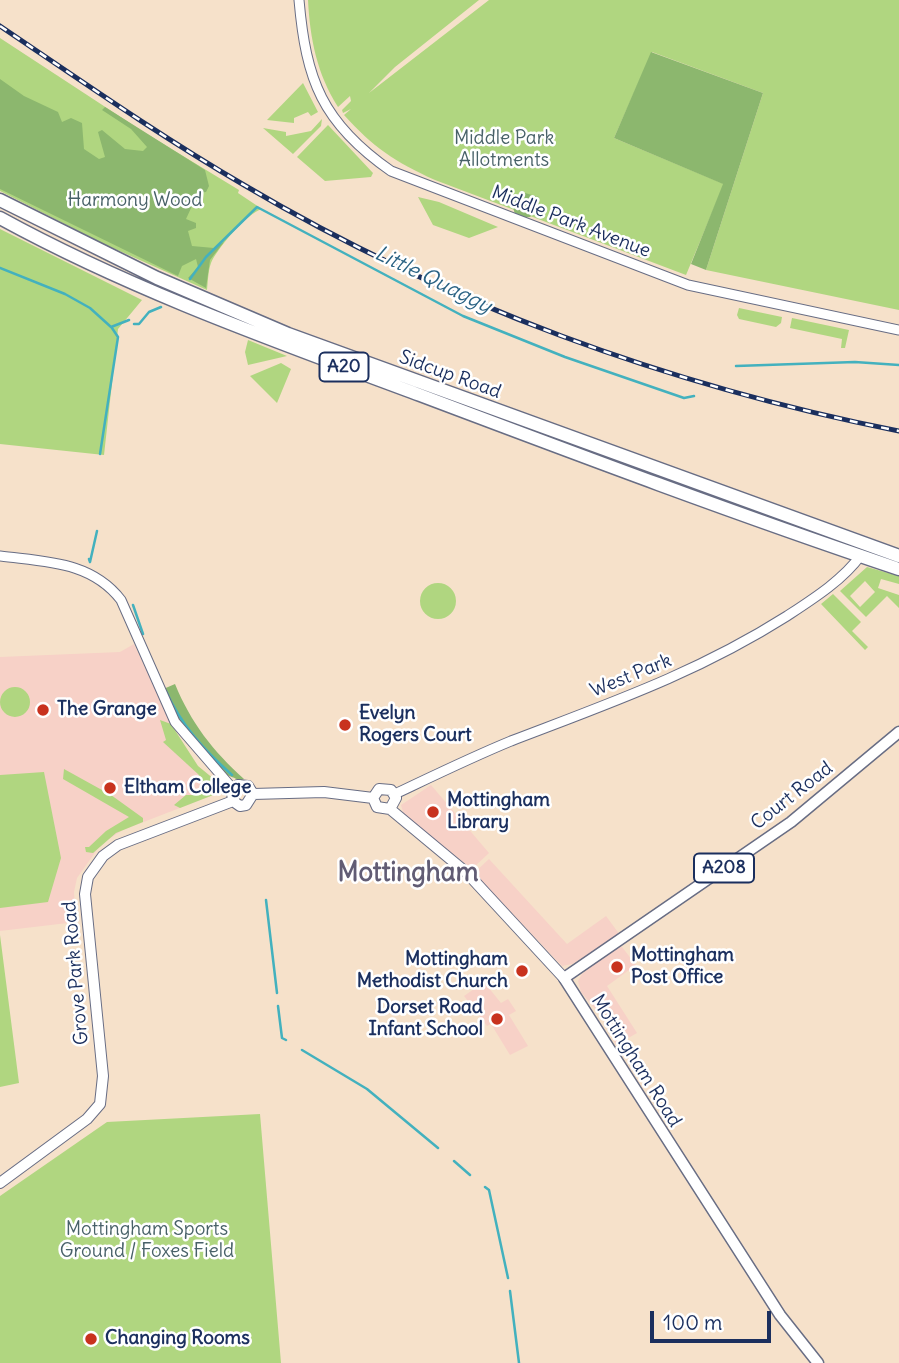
<!DOCTYPE html>
<html>
<head>
<meta charset="utf-8">
<style>
  body { margin:0 }
  #map { position:relative; width:899px; height:1363px; overflow:hidden; background:#f6e1ca; font-family:Delius,sans-serif }
  canvas { display:block }
  .scale { position:absolute; left:650px; top:1311px; width:121px; height:32px; box-sizing:border-box; border:4px solid #1b2f5e; border-top:0; padding-left:9px; font-size:21px; line-height:24px; white-space:nowrap; color:#1b2f5e; -webkit-text-stroke:5px #fff; paint-order:stroke }
</style>
</head>
<body>
<div id="map">
<canvas width="899" height="1363"></canvas>
<div class="scale">100 m</div>
</div>
<script>
const g = document.querySelector('canvas').getContext('2d');
g.lineJoin = 'round';
function fill(path, color) { g.fillStyle = color; g.fill(path, 'evenodd'); }
function strokePath(path, color, width, dash) { g.strokeStyle = color; g.lineWidth = width; g.lineCap = dash ? 'butt' : 'round'; g.setLineDash(dash || []); g.stroke(path); }
function label(font, color, halo, rows, align = 'center') {
  g.font = font + ' Delius,sans-serif'; g.lineWidth = 5; g.setLineDash([]); g.textBaseline = 'middle'; g.strokeStyle = halo; g.fillStyle = color; for (const [text, x, y, turn = 0] of rows) {
    g.save(); g.translate(x, y); g.rotate((+turn || 0) * Math.PI / 180); g.textAlign = isNaN(turn) ? turn : align; if (halo) g.strokeText(text, 0, 0); g.fillText(text, 0, 0); g.restore();
  }
}
fill(new Path2D(`
  M134,644L174,729L198,766L220,784L221,792L123,830L101,844L77,878L74,892L76,922L0,931V657L120,652Z
  M431,785L489,853L472,869L404,815L401,805Z
  M489,859L567,944L606,916L620,935L572,964L562,966L474,873Z
  M622,947L636,965L607,986L637,1033L616,1045L601,1016L581,992L578,981L582,974L615,948Z
  M484,982L501,1003L508,999L516,1011L509,1015L528,1046L510,1055L491,1024L487,1026L464,996Z`), '#f7d1c7');
fill(new Path2D(`
  M308,0H479L395,67L369,93L489,0H899V310L706,270L763,93L652,52L614,138L724,184L686,275L435,180C395,162 373,147 344,115L351,109L343,113L342,110L351,101L350,96L338,107C317,74 310,39 308,0Z
  M0,38L142,131L239,190L238,193L262,209C248,212 216,250 211,263C208,271 208,282 207,290L106,245L0,191Z
  M303,83L318,112L311,116L308,112L294,118V123L267,120Z
  M322,119L321,126L293,154L263,128L286,132V136L311,131Z
  M328,125L373,173L371,177L325,181L297,157Z
  M418,197L439,202L498,227L469,238L433,225Z
  M0,229L142,300L118,329L104,455L0,444Z
  M739,308L782,317L781,323L776,327L739,319L737,315Z
  M792,318L849,330L845,348H841L842,339L790,328Z
  M248,340L287,356L248,365L245,352Z
  M281,363L291,369L277,403L250,376Z
  M867,567L899,576V584L881,579L878,588L899,595V608L887,596L866,617L840,591ZM865,581L875,592L860,607L850,596Z
  M420 601a18 18 0 1 1 36 0a18 18 0 1 1-36 0Z
  M833,594L861,622L852,631L868,647L865,650L821,604Z
  M0 702a15 15 0 1 1 30 0a15 15 0 1 1-30 0Z
  M160,720L171,724L198,766L220,784L221,792L180,808L174,805L186,795H195L203,784L197,779L199,775L163,742L166,740Z
  M64,769L111,795L143,818V822L116,833L93,853L86,852L85,847H89L106,831L129,817L63,779Z
  M44,772L61,858L48,902L0,908V775Z
  M0,935L19,1083L0,1087Z
  M260,1114L281,1363H0V1196L107,1122Z`), '#b0d680');
fill(new Path2D(`
  M651,52L763,93L706,270L691,264L723,184L614,138Z
  M0,79L24,96L58,112L62,122L71,118L82,123L84,149L99,159L105,157L98,132L102,130L125,149L143,151L147,147L131,129L102,110L105,107L205,170L209,186L206,192L198,193L186,219L196,223V228L188,231L192,246L214,248L224,242L210,260L206,288L188,278L198,267L196,259L182,266L178,276L0,189Z
  M525,193L539,197L533,208L535,212L530,217L516,218L511,200Z
  M175,684C191,723 213,751 244,779L239,781C235,777 230,777 225,774C197,754 177,720 161,690Z`), '#8cb76e');
strokePath(new Path2D(`
  M0,268L65,294L90,308L111,327L129,320
  M190,279L206,257L257,207L463,316L565,357L684,398L694,396
  M134,324H139L149,312L161,307
  M736,366L855,362L899,365
  M100,454L118,337L112,328
  M89,559L90,562L97,531
  M133,605L143,634
  M166,691C181,725 204,750 232,775
  M266,900L277,993
  M278,1006L282,1038L286,1040
  M302,1050L367,1089L438,1148
  M454,1161L470,1175
  M485,1187L489,1190L508,1278
  M510,1291L519,1363`), '#43b1be', 2.5);
const tertiary = new Path2D(`
  M299,0C306,80 322,123 391,171L688,285L899,330
  M0,556C45,562 91,561 121,600L175,722L233,789
  M395,794C433,776 472,757 511,741C610,703 697,673 787,616C813,599 843,580 861,555`);
const secondary = new Path2D(`
  M253,794L324,792L373,798
  M373,798L379,789L391,790L396,798L390,809
  M373,798L377,807L390,809
  M233,801L232,792L238,785L248,786L253,794
  M233,801L240,806L246,805L253,794
  M390,809L467,873L564,978
  M0,1183L87,1119L100,1104L103,1076L85,894L88,877L103,856L118,845L233,801`);
const primary = new Path2D(`
  M818,1363L780,1315L564,978L791,822L899,732`);
const trunk = new Path2D(`
  M0,200L157,278L288,334L899,556
  M0,218C133,291 278,342 420,395C579,455 738,515 899,569`);
strokePath(tertiary, '#686d84', 11);
strokePath(secondary, '#686d84', 12);
strokePath(primary, '#686d84', 13);
strokePath(trunk, '#686d84', 15);
strokePath(tertiary, '#fff', 9);
strokePath(secondary, '#fff', 10);
strokePath(primary, '#fff', 10);
strokePath(trunk, '#fff', 12);
const rail = new Path2D(`
  M0,26C80,80 160,136 244,185C445,304 670,386 899,431`);
strokePath(rail, '#1b2f5e', 5);
strokePath(rail, '#fff', 2.5, [8]);
for (const [x, y, r, color] of [
  [43,710,7,"#c8321e"],
  [345,725,7,"#c8321e"],
  [110,788,7,"#c8321e"],
  [433,812,7,"#c8321e"],
  [617,967,7,"#c8321e"],
  [522,971,7,"#c8321e"],
  [497,1019,7,"#c8321e"],
  [91,1339,7,"#c8321e"]
]) { const dot = new Path2D(); dot.arc(x, y, r, 0, 2 * Math.PI); g.fillStyle = color; g.fill(dot); strokePath(dot, '#fff', 2.5); }
for (const [x, y, w] of [
  [344,367,49],
  [724,868,60]
]) { const box = new Path2D(); box.roundRect(x - w / 2, y - 14.5, w, 29, 5); g.fillStyle = '#fff'; g.fill(box); strokePath(box, '#1b2f5e', 2); }
label('bold 18px', '#1b2f5e', null, [
  ["A20",344,367],
  ["A208",724,868]
]);
label('19px', '#486168', '#fff', [
  ["Middle Park",504,139],
  ["Allotments",504,161],
  ["Harmony Wood",135,201],
  ["Mottingham Sports",147,1230],
  ["Ground / Foxes Field",147,1252]
]);
label('19px', '#1b2f5e', '#fff', [
  ["Middle Park Avenue",571,222,21],
  ["Sidcup Road",450,375,20],
  ["West Park",631,676,-22],
  ["Court Road",792,796,-38],
  ["Grove Park Road",76,973,-95],
  ["Mottingham Road",636,1061,58]
]);
label('bold 19px', '#1b2f5e', '#fff', [
  ["The Grange",57,710],
  ["Evelyn",359,714],
  ["Rogers Court",359,736],
  ["Eltham College",124,788],
  ["Mottingham",447,801],
  ["Library",447,823],
  ["Mottingham",631,956],
  ["Post Office",631,978],
  ["Mottingham",508,960,"right"],
  ["Methodist Church",508,982,"right"],
  ["Dorset Road",483,1008,"right"],
  ["Infant School",483,1030,"right"],
  ["Changing Rooms",105,1339]
], 'left');
label('italic 21px', '#2b6384', '#fff', [
  ["Little Quaggy",433,280,26]
]);
label('bold 26px', '#615c74', '#fff', [
  ["Mottingham",408,874]
]);
</script>
</body>
</html>
